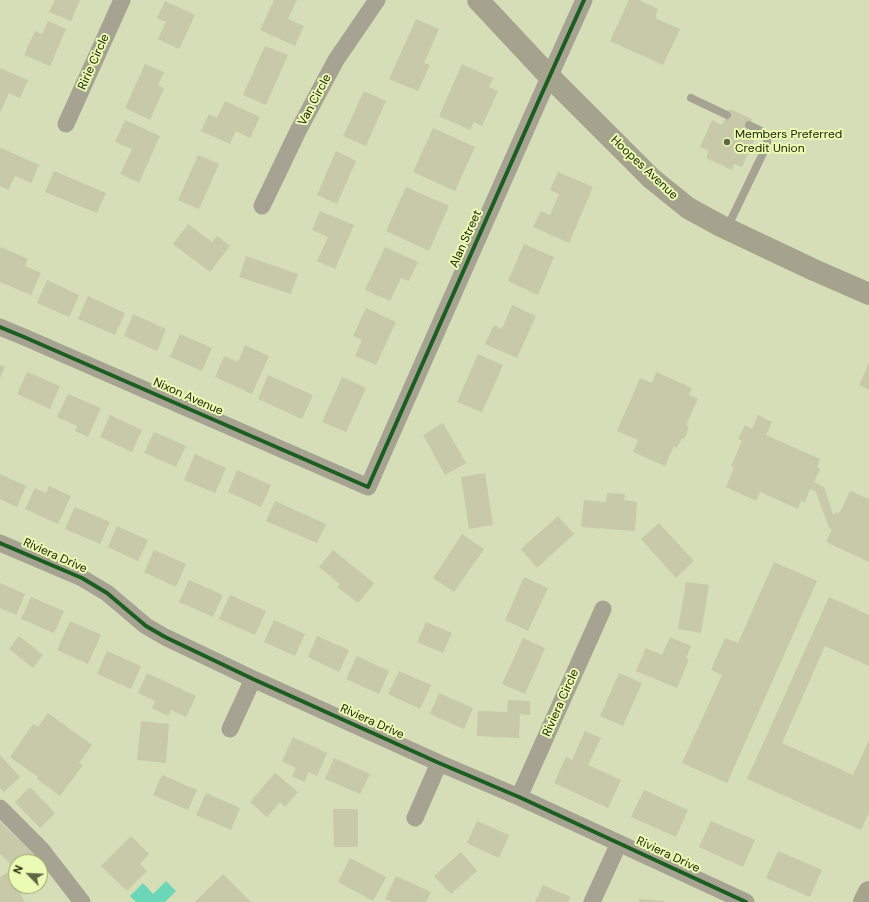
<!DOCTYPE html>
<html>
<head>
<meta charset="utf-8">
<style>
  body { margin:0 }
  #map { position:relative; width:869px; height:902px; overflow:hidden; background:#d5deb6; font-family:"DM Sans",sans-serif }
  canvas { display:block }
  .north { position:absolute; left:8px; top:854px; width:40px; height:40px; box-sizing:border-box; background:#eafbb3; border:1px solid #99a56f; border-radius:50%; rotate:294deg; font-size:11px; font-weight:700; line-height:16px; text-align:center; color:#202508 }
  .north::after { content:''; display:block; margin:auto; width:14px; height:18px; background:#5f6645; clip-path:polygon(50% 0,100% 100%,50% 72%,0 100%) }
</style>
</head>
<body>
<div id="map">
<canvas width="869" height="902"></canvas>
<div class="north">N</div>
</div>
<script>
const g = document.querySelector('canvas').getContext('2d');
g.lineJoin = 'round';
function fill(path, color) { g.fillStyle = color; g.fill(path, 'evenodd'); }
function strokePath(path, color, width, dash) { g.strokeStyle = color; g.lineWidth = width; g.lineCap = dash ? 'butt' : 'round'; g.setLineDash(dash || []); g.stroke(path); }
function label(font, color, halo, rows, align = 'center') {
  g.font = font + ' "DM Sans",sans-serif'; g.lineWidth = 4; g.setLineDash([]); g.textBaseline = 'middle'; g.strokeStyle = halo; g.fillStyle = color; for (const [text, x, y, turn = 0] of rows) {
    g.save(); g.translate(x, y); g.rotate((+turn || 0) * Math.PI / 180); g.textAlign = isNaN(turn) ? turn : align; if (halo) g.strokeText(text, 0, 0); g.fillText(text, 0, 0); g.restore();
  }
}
fill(new Path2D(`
  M166,881L176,891L165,902H136L130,896L143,883L153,894Z`), '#6bd6b8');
fill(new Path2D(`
  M55,0H80L71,21L49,12Z
  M274,0H297L288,19L304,26L295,46L260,30Z
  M629,0H639L658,9L655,18L680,29L663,65L610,41Z
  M165,1L195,15L179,49L158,39L166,22L157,18Z
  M416,19L439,29L424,63L430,65L418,91L389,79Z
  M48,21L66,29L50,66L24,55L35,31L42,34Z
  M265,46L288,55L266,105L243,95Z
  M145,64L164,72L158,85L164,88L150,120L125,108Z
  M462,64L493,78L489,87L498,91L482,126L474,122L470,130L439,116Z
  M0,68L28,80L20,98L9,93L0,113Z
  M364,91L386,101L366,146L343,136Z
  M225,101L260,117L250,138L236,131L230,144L201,131L209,114L217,118Z
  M730,109L752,119L745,134L755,139L742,167L734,164L732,170L706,158L709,151L700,147L712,120L722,125Z
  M125,120L160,136L139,183L120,174L132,149L115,142Z
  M433,128L475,147L455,191L413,172Z
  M1,148L39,165L31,183L15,176L8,190L0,186V150Z
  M336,151L356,161L337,204L317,195Z
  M198,155L219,164L199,209L178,200Z
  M54,171L106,193L97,213L45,192Z
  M558,172L593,187L569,243L533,227L541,211L550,215L559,194L550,190Z
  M406,187L449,206L429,251L386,231Z
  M320,211L354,225L335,269L317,261L328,237L312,230Z
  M188,224L212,242L217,236L230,246L210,272L173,244Z
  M524,244L554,257L538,295L508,281Z
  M1,247L28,259L25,266L41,273L31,295L0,282V249Z
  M385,247L418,262L409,281L401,278L390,301L365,290Z
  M246,256L298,274L291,294L239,277Z
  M47,280L79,295L69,317L37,303Z
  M88,296L125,313L115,335L78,319Z
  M512,305L536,316L517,358L485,344L494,325L502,329Z
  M366,308L396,322L376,365L355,356L362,340L353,336Z
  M133,314L166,329L157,351L124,336Z
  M180,334L212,348L202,371L170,357Z
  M245,345L269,356L252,394L215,377L224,356L238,362Z
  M478,354L503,365L482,412L457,402Z
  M869,363V390L859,385Z
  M0,365L5,367L0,378Z
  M27,372L60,386L50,409L17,394Z
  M656,372L692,388L689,395L698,399L686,425L689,427L684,439L682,438L677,448L674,446L665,466L633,452L638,440L617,431L640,378L652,383Z
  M268,375L313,395L302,419L258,399Z
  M342,377L366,388L346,432L322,422Z
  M68,394L101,408L88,437L75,431L77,426L57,417Z
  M110,415L142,430L132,452L100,437Z
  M758,415L772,422L766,435L820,459L817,467L820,469L814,482L824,487L833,514L840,512L850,491L869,499V562L826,542L832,529L829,528L816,492L810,489L805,502L801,501L798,509L760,492L756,501L726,487L734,467L731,466L742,441L738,439L745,425L752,429Z
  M443,423L466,463L445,475L423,435Z
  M154,432L186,446L176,467L144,453Z
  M195,454L226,468L215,493L184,480Z
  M237,470L271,485L261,507L228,492Z
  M485,473L493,525L469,529L461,477Z
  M0,474L26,486L17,507L0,499Z
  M49,486L71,496L58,524L25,509L35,488L46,493Z
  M607,493L625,494L624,500L637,502L635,531L581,527L584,500L606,502Z
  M275,501L326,524L317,543L266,521Z
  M75,507L110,522L100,544L65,529Z
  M558,516L574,534L537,568L521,549Z
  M659,523L694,561L676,578L641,539Z
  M117,526L148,540L138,561L108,547Z
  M462,534L484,549L454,592L433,578Z
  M154,550L186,564L176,587L144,572Z
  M333,550L374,583L358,603L337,587L340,584L319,567Z
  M774,562L817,581L727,783L682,763L722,675L711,670L725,638L738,643Z
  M524,577L548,588L528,631L505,620Z
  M189,580L223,595L213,617L179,602Z
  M686,582L709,585L701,633L678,629Z
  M0,583L25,594L16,615L0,608Z
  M230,595L266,611L255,635L219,619Z
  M31,597L64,611L54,633L21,619Z
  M829,597L869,615V666L825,646L782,743L853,775L869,740V813L861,830L747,779Z
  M274,620L305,634L295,656L264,642Z
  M70,621L101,635L88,664L57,650Z
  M426,622L452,633L443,653L417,642Z
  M19,636L43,655L33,668L9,649Z
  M317,636L349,650L339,672L308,657Z
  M670,637L691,646L686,658L689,659L677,688L636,671L646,648L662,655Z
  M523,638L545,648L525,694L502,684Z
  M107,651L141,666L131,689L97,674Z
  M357,656L389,671L379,694L346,679Z
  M399,671L431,685L420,709L388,694Z
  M147,673L196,696L186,717L171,710L168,716L152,708L155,701L138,693Z
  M619,673L642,683L623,726L600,716Z
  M439,693L473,708L464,729L430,714Z
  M508,700L530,701V715L520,714L519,738L477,736L478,711L507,712Z
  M48,713L92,745L79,763L83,765L60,796L37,779L38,777L10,757L33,724L38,727Z
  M141,721L169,724L166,763L137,760Z
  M585,731L601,738L588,765L621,780L608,808L554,783L566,757L572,760Z
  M293,737L327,753L317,776L309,772L304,782L292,776L296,768L282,761Z
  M0,755L20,777L4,792L0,788Z
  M334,758L370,774L360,794L325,779Z
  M275,773L298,792L285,807L280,802L267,817L250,802Z
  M162,775L197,790L188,810L153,795Z
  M30,787L55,813L40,828L15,802Z
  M644,790L688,810L676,837L631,817Z
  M206,793L240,808L231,830L196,815Z
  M333,809H358V847H334Z
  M477,821L509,835L499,858L467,843Z
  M711,821L755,840L743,867L699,847Z
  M0,822L44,863L40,867V862H16V869L0,854Z
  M131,836L149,854L140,864L147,871L127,891L101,866Z
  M778,851L822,870L810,897L766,878Z
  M461,852L477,871L451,894L434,876Z
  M350,858L386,877L373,901L338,882Z
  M9,872L16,886L25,902H0V877Z
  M223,874L251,902H195Z
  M396,876L431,892L426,902H393L385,899Z
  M543,885L571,897L568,902H535Z
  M639,899L665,901V902H639Z`), '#c7c9a9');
strokePath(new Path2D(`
  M691,98L727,115
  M727,228L767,145C769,132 759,130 749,125`), '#a7a393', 8);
strokePath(new Path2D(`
  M66,124L122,0
  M262,206L298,131L336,60L377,0
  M0,327L24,337L368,487L539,100L584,0
  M0,543L82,578L107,593L146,626L165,637L253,679L439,763L519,797L746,902
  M230,729L253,679
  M519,797L603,609
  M0,808L41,849L82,902
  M415,818L439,763
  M592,902L619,843`), '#a7a393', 17);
strokePath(new Path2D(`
  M478,0L549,76L651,178L688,208L721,226L814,270L869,294`), '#a5a28d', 22);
strokePath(new Path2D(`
  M864,902L869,892`), '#a6a48c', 22);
strokePath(new Path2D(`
  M0,327L24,337L368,487L539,100L584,0
  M0,543L82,578L107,593L146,626L165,637L253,679L439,763L519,797L746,902`), '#1b5e20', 4);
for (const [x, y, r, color] of [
  [727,142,4,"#5f6645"]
]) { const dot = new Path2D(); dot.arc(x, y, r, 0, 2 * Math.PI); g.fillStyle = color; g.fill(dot); strokePath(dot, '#eafbb3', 1.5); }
label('12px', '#202508', '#eafbb3', [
  ["Ririe Circle",94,62,-66],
  ["Van Circle",315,100,-62],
  ["Hoopes Avenue",644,168,43],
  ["Alan Street",466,239,-66],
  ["Nixon Avenue",188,397,24],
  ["Riviera Drive",55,556,24],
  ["Riviera Circle",561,703,-66],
  ["Riviera Drive",372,722,24],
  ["Riviera Drive",668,855,25]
]);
label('12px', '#202508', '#eafbb3', [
  ["Members Preferred",735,135],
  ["Credit Union",735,149]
], 'left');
</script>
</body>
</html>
